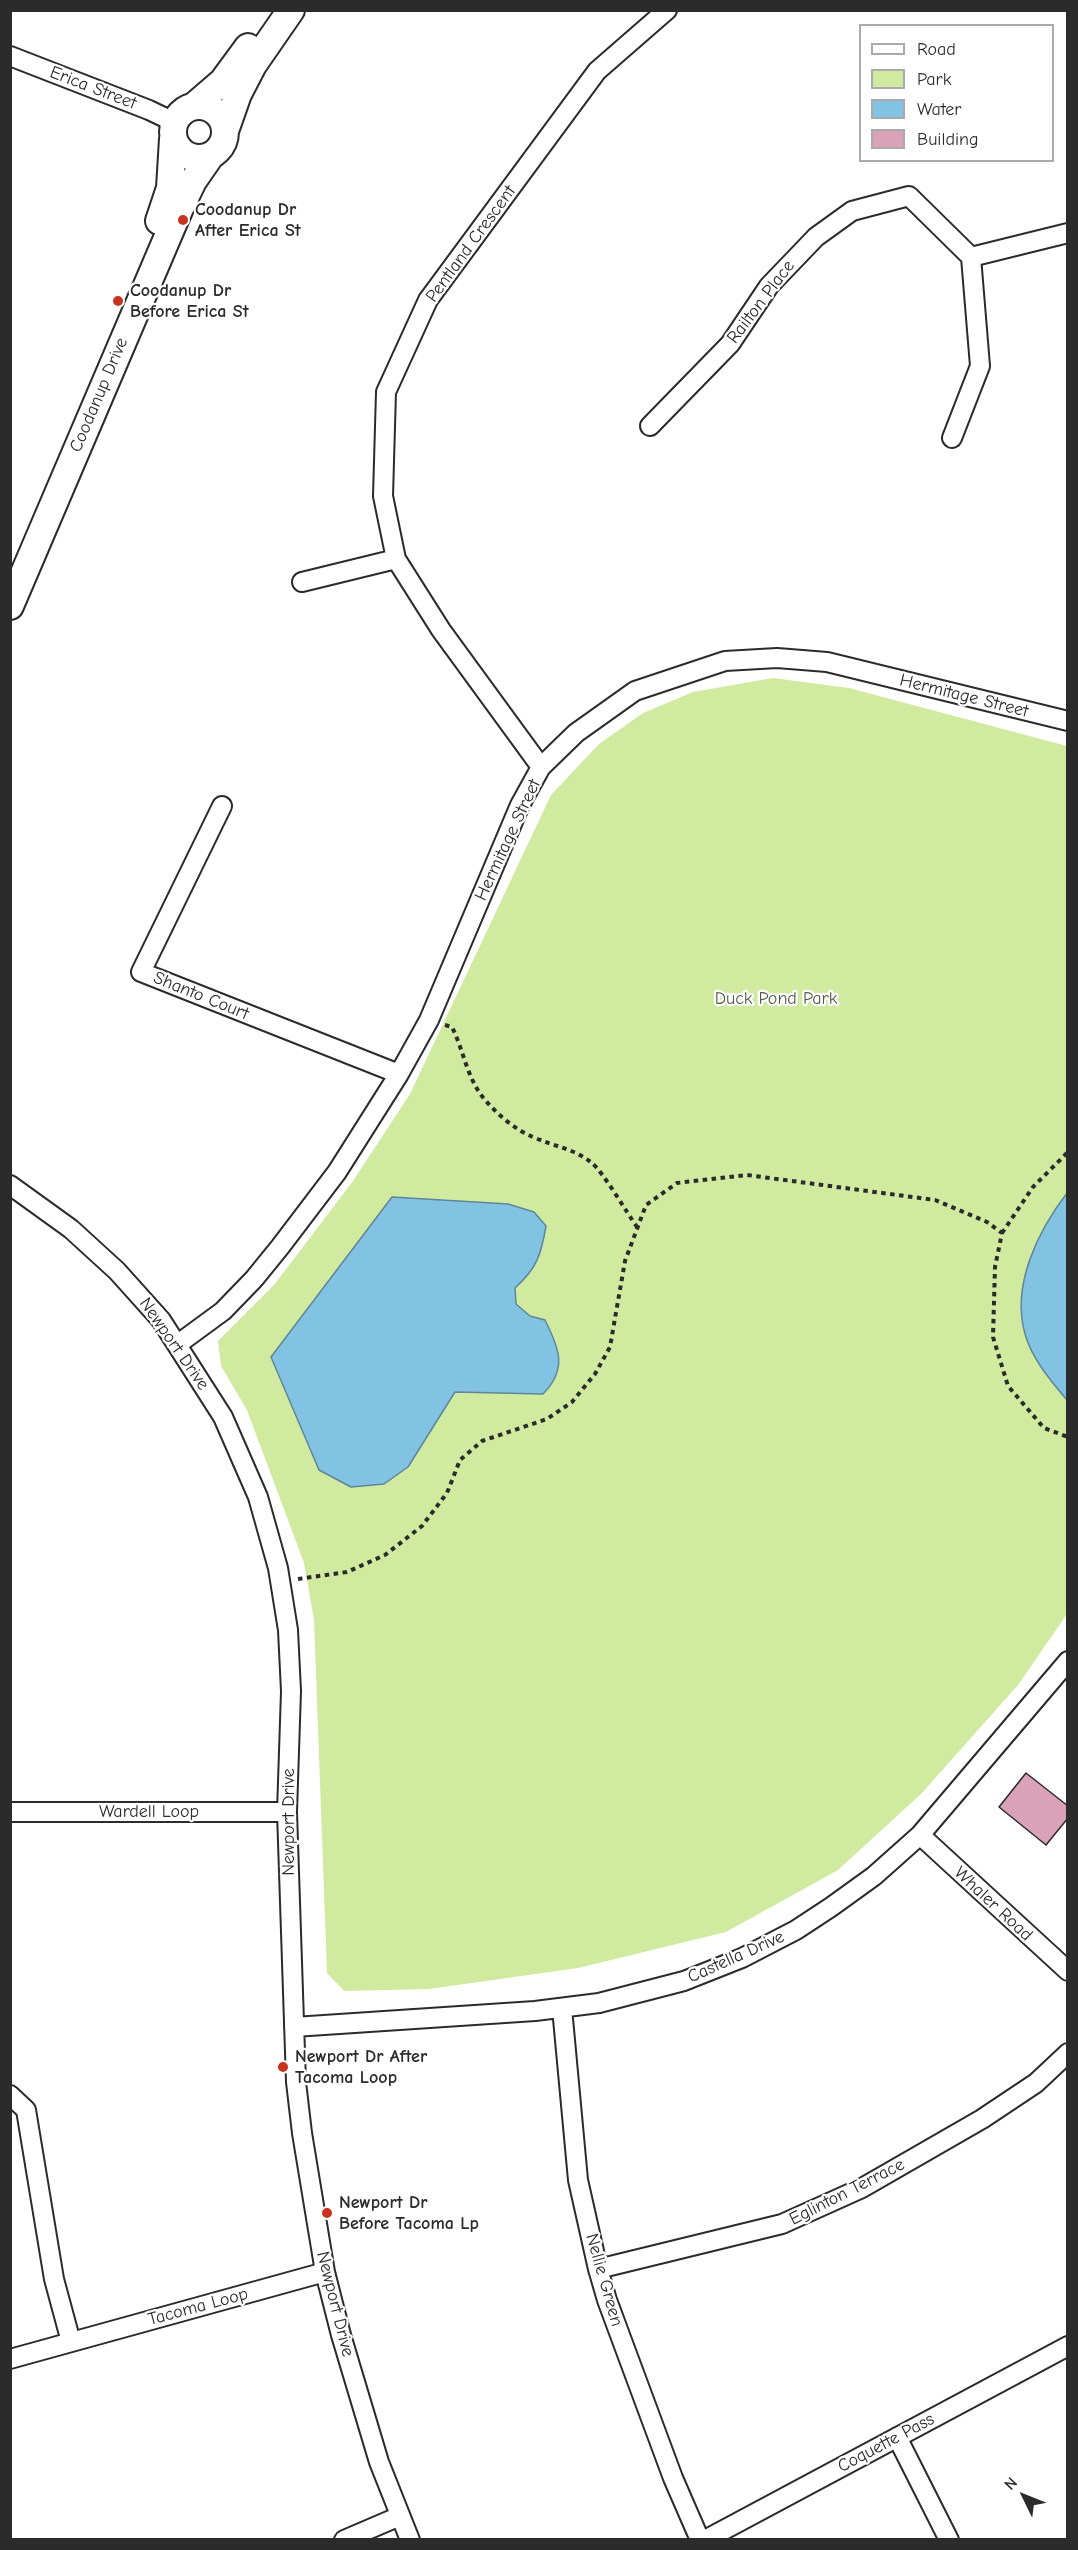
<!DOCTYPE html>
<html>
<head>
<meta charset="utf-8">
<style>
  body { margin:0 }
  #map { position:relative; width:1078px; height:2550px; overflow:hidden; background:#fff; font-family:"Comic Neue",sans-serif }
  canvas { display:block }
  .frame { position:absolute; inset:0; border:12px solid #2b2b2b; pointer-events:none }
  .legend { position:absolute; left:859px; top:24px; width:195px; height:138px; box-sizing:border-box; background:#fff; border:2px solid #aaa; margin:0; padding:8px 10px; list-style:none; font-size:18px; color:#2b2b2b }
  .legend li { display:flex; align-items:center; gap:12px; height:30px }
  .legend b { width:30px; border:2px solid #aaa }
  .north { position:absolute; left:994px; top:2466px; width:60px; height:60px; -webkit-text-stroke:4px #fff; paint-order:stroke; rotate:313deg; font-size:16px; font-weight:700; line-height:24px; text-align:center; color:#2b2b2b }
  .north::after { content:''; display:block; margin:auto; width:21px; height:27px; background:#2b2b2b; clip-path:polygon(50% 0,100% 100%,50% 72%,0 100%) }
</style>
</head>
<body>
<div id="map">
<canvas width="1078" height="2550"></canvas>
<div class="frame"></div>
<ul class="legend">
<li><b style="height:8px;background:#fff"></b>Road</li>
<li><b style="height:16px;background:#d0eaa0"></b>Park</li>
<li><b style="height:16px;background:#82c3e3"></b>Water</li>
<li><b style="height:16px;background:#d9a2b6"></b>Building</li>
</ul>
<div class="north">N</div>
</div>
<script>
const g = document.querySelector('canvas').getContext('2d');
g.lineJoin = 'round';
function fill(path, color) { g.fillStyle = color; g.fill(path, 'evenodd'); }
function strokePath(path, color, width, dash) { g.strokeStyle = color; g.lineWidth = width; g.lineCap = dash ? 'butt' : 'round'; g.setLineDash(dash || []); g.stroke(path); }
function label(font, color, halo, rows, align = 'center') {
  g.font = font + ' "Comic Neue",sans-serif'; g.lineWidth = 4.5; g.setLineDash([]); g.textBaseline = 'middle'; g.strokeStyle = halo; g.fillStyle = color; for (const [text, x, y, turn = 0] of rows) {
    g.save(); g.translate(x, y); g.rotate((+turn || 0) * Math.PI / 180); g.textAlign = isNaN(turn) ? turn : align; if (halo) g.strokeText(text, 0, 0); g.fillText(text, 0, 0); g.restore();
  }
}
fill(new Path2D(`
  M773,678L849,688L1067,746V1614L1018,1685L921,1794L838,1870L726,1932L578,1968L429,1989L344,1991L327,1973L314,1620L304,1563L247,1410L221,1366L218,1341L274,1285L353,1181L410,1094L551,795L599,744L643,713L693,692Z`), '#d0eaa0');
const water = new Path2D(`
  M1067,1193V1400C1051,1381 1032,1359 1025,1334C1011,1285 1038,1231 1067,1193Z
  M392,1197L508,1204L534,1212L546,1226C541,1255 537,1268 515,1288L516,1304L530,1316L545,1320C559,1348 568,1369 543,1394L455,1392L408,1467L384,1484L351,1487L319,1470L271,1357Z`);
fill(water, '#82c3e3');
strokePath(water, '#5f8699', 1.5);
const building = new Path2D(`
  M1026,1773L1068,1806V1818L1046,1845L999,1807Z`);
fill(building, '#d9a2b6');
strokePath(building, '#2b2b2b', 1.5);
const minor = new Path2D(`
  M10,56L149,110L174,122
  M650,426L730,344L769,286L816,237L852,211L909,196L971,257
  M952,438L980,366L971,257L1068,233
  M302,582L396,559
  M541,767L441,630L396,559L383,496L386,392L428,300L597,71L667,10
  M222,806L141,972L399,1074
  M10,1185L71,1229L117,1271L161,1320L223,1417L258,1497L278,1568L288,1630L291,1691L287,1812L296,2082L302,2133L325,2272L341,2335L379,2462L410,2540
  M178,1344L223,1311L254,1279L280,1247L337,1172L399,1074L429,1020L520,805L541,767L576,733L635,691L725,661L777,658L827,662L1068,721
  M10,1812H287
  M920,1835L1068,1971
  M562,2008L578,2180L598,2269L607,2300L673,2478L700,2540
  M294,2027L535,2011L599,2003L684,1981L742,1958L796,1930L831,1907L874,1876L920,1835L1068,1661
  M10,2095L26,2110L54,2279L71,2342
  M598,2269L782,2224L862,2188L982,2119L1036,2083L1068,2053
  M10,2359L325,2272
  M897,2437L949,2540
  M344,2540L400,2516
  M705,2540L1068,2346`);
const secondary = new Path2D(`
  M173 132a26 26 0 1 1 52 0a26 26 0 1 1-52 0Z
  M194,106L223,81L248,47
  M225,131L238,94L253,65L291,10
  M159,221L170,188L173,139
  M10,606L180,208L193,181L211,155`);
strokePath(minor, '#2b2b2b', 22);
strokePath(secondary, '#2b2b2b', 30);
strokePath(new Path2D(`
  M445,1025L452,1027C464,1051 467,1080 486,1101C499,1116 516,1130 533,1137C555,1147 573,1148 592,1163C603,1172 627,1213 637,1227
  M1002,1233L1033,1187L1068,1152
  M298,1579L347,1572L385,1555L422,1526L447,1493L460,1460L482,1441L547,1419L572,1402L595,1374L610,1347L625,1261L646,1205L677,1183L747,1175L935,1200L987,1222L1002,1233L995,1267L993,1337L1008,1386L1044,1428L1068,1437`), '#2b2b2b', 4, [4.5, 4.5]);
strokePath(minor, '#fff', 18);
strokePath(secondary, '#fff', 26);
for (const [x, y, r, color] of [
  [183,220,6,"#c8321e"],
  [118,301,6,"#c8321e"],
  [283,2067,6,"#c8321e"],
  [327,2213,6,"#c8321e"]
]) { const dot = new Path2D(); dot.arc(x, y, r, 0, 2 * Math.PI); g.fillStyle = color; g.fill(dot); strokePath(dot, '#fff', 2); }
label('18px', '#2b2b2b', '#fff', [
  ["Erica Street",93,88,21],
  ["Pentland Crescent",471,244,-54],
  ["Railton Place",761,302,-53],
  ["Coodanup Drive",99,395,-67],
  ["Hermitage Street",964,696,14],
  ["Hermitage Street",508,840,-65],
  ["Shanto Court",201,996,22],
  ["Newport Drive",174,1344,55],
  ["Wardell Loop",149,1812],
  ["Newport Drive",289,1822,-90],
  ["Whaler Road",993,1904,43],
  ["Castella Drive",736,1957,-24],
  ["Eglinton Terrace",847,2192,-27],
  ["Nellie Green",604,2280,74],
  ["Newport Drive",335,2304,76],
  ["Tacoma Loop",198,2307,-15],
  ["Coquette Pass",886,2443,-28]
]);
label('bold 18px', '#2b2b2b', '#fff', [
  ["Coodanup Dr",195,210],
  ["After Erica St",195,231],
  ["Coodanup Dr",130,291],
  ["Before Erica St",130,312],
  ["Newport Dr After",295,2057],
  ["Tacoma Loop",295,2078],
  ["Newport Dr",339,2203],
  ["Before Tacoma Lp",339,2224]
], 'left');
label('18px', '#545b48', '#fff', [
  ["Duck Pond Park",776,999]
]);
</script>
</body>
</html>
